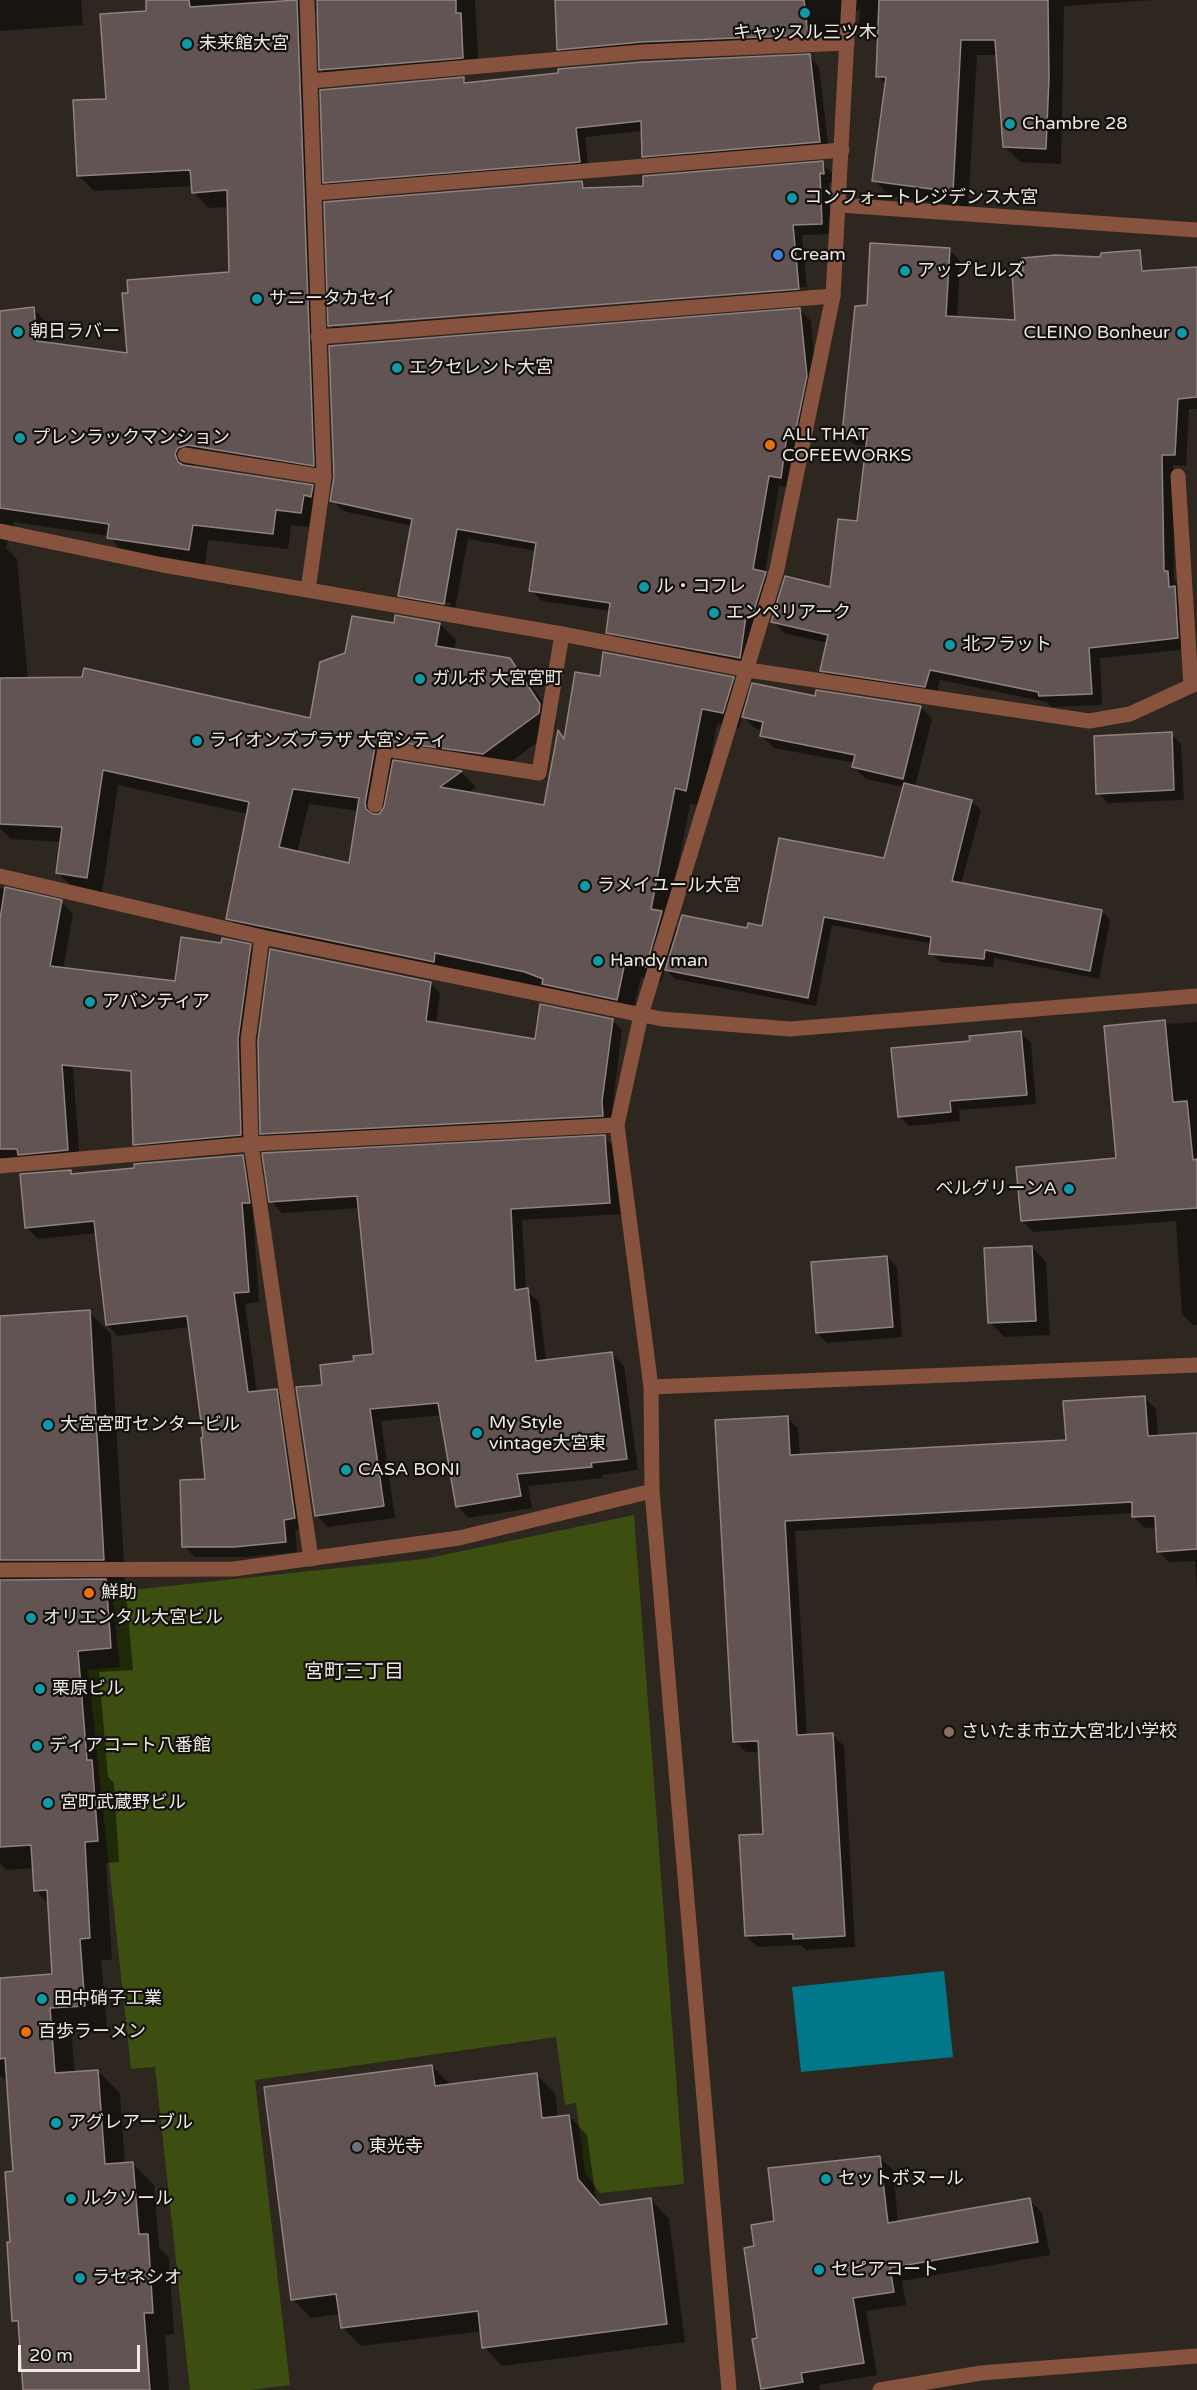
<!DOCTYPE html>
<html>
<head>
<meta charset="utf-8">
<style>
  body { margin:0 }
  #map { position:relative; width:1197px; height:2390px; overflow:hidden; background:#2e271f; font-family:"Varela Round",sans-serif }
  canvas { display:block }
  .scale { position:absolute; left:18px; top:2345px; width:122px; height:27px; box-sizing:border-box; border:3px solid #ede9e3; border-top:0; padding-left:8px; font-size:18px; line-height:21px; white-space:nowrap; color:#ede9e3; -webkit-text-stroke:4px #13100d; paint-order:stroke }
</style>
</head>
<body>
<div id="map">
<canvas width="1197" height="2390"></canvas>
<div class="scale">20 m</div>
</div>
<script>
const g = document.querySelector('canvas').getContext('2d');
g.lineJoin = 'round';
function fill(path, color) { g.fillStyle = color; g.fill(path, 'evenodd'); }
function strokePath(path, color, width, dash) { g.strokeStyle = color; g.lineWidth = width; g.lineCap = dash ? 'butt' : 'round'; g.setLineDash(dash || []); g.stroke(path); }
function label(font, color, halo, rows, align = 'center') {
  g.font = font + ' "Varela Round","Noto Sans JP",sans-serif'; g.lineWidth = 4.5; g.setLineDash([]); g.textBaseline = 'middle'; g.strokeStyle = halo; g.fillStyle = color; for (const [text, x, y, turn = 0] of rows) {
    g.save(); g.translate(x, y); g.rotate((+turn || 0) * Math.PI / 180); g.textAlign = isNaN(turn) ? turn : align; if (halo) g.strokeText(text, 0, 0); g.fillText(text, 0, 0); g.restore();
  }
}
fill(new Path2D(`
  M634,1515L684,2184L600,2193L585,2173L576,2103L565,2105L556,2037L255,2080L290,2385L250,2390H190L155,2067L131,2069L88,1670L120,1667L112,1592L424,1559Z`), '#3c4e10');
fill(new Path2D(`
  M944,1971L953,2057L801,2072L792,1987Z`), '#02778a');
fill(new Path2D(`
  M0,0H81L83,25L0,31Z
  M147,0H475L479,73L337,86L321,70L318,7L313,17L329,481L203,461L194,464L192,467L312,487L328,502L327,512L319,510L317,528L291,525L288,549L208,540L205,565L124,554L109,536L14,522L15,537L8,541L6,548L17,559L28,679L311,720L347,654L395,624H440L456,640L454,650L509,660L525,676L556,721L555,729L500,770L397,755L392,762L461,772L476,787L468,793L546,806L559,733L565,740L602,678L733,679L750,696L816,697L920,707L932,719L915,787L972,802L981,810L961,884L1102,911L1110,920L1099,979L994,958L993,967L940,962L931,953L932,944L832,925L816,1006L675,979L665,969L661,982L641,977L632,1015L542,988L451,968L449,977L244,934L228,918L248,814L118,785L102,893L73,888L57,872L62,842L11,839L0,828V312L33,309L49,325L51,344L128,354L231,274L229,207L209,208L193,192V186L94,191L78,175L108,100L148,12ZM742,716L756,729L763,730L762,736L774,748L855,763L854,767L866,779L904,787L886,860L763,928L749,930H679L668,919L690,804L702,806L717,724L739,728ZM309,804L359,811L350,864L297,853Z
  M556,0H1154L1064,6L1061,164L1020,162L1004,146L998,55H977L968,207L890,196L874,180L886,85L878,76L879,40L875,41L859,25L860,9L856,11L853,41L574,65L558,49Z
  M810,57L819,67L829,151L653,165L643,156L642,131L585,137L589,171L334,191L325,182L464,79L469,84Z
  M822,163L832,173L833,183H829L831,234L802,235L808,299L340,336L330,326L581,183L588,189L645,188ZM806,287V290L338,327V324Z
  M949,249L960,261L957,318L1017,322L1140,266L1146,272L1197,270V409H1189L1186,466L1173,465L1174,580L1178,584L1189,649L1100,658L1102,705L1051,707L1046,702L940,680L936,697L833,682L822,670L828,643L784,633L773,621L831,589L859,523L868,446L855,445L843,434L869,307Z
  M800,310L811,321L817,387L791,488L779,486L765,573L776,584L750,668L619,643L608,632L610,611L542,601L531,590L536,551L468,539L454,614L411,606L400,595L412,526L343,511L332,500ZM410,596L451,603V606L410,599Z
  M1171,734L1181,744L1184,800L1108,803L1098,793Z
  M0,888L61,902L73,914L63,970L176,983L222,944L250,946L262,958L249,1051L252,1146L147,1156L135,1144L132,1053L0,1009Z
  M430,983L440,993L436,1024L537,1040L612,1020L622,1030L612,1111V1125L272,1143L262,1133Z
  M1165,1022L1167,1024L1197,1022V1325H1193L1182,1314L1176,1221L1033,1232L1022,1220L1118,1159Z
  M1021,1033L1031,1043L1036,1104L959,1110L960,1121L909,1126L899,1116L971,1043Z
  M60,1056L73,1069L80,1162L0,1161V1059Z
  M604,1137L616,1149L621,1214L522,1220L526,1290L539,1302L546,1361L612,1354L624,1366L638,1470L602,1475L603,1478L528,1486L532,1508L469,1518L457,1506L442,1415L381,1421L395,1518L328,1527L316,1515L324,1386L355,1362L374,1355L360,1208L282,1213L271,1201Z
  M242,1156L253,1167L260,1213L253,1214L259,1302L245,1304L257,1393L276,1391L287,1402L305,1529L295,1530L297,1552L246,1557H195L184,1546L207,1481L205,1439L190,1327L118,1336L107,1325L97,1233L38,1239L27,1228L70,1171L75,1176Z
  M1032,1247L1046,1262L1050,1335L1004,1337L990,1322Z
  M887,1257L897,1267L902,1337L827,1343L817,1333Z
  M89,1312L111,1334L125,1581H105L127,1603L133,1670L99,1672L108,1777L114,1783L119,1862L106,1863L112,1960H101L107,2027L71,2030L75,2073L98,2071L120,2093L125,2164L132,2163L154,2185L159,2248L169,2257L174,2334L165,2335L169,2390H25L20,2327L13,2320L14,2172L8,2081L0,2076V1980L54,1976L50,1905L35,1890L34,1868L6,1870L0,1863V1318Z
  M1145,1398L1156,1409L1158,1437L1197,1434V1590L1195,1561L1169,1562L1158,1551L1157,1527L1145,1528L1134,1517V1513L795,1531L807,1736L832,1734L844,1746L855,1947L806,1950L801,1945L757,1947L746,1936L765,1836L760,1752H746L735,1741L787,1417L798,1429L800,1456L1067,1442Z
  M432,2066L451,2085L536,2074L555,2093L558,2118L569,2116L587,2135L596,2199L602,2206L651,2200L669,2219L685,2342L502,2366L484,2347L482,2331L361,2346L342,2327L340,2314L311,2318L293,2299Z
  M879,2157L893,2170L898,2222L1029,2199L1042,2213L1050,2255L902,2281L906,2305L866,2311L877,2375L819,2385L820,2390H765L759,2339L756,2248L776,2223Z`), '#0007');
const building = new Path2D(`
  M146,0H189L190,7L297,0L314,466L187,445L178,448L175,454L178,462L183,465L313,485L311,497L304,495L301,513L276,510L273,534L193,525L189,550L107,538L109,524L0,508V311L34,307L37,341L127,353L122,293H128L127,280L229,272L227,190L192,193L190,170L77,176L73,100L106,99L100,14L146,11Z
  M317,0H456V13H461L463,58L319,70Z
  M555,0H804L808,35L641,42L557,50Z
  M879,0H1048L1049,77L1046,149L1003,147L995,40H961L953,192L872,181L886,77H876Z
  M810,54L820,142L642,157L641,121L576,128L580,162L323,183L320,90L464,77V83L558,73V69L642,62Z
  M823,161L824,174L820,173L822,224L793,225L799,289L328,326L324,202L582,181L583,188L643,186V176Z
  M870,243L950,248L946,316L1015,320L1012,272L1023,271L1022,258L1055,255L1100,257L1101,253L1140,250L1142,271L1197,267V397L1178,399L1175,455H1162L1164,571H1168L1169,587L1175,586L1178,638L1089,648L1092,694L1039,696L1038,692L930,670L925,687L820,671L828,635L771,622L785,576L830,587L838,519L857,521L867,437L842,434L855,306L867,305Z
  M800,308L807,376L796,429L788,428L781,478L769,476L753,569L766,572L752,617L746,616L740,658L606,633L610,603L529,591L536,543L457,529L444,604L398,596L412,519L330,501L334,477L329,346Z
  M395,615L440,623L436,646L510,658L540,704L539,713L483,754L381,740L375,747L365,803L366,809L373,814H379L384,807L393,760L462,771L440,787L544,805L558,730L564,739L575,672L600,676L603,652L734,677L723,713L702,709L686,791L675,788L651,909L662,911L646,967L625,962L617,1000L542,984L543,979L525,972L435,953L434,962L226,919L249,802L103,770L87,878L56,873L62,827L0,824V678L82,677L84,668L310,718L320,662L345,653L352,616L394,623ZM293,789L359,798L349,863L279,847Z
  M752,683L815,696L816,690L921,706L903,779L852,767L855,755L760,736L763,722L742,717Z
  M1172,732L1174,790L1096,794L1094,736Z
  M904,783L972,800L952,881L1102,910L1090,971L985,950L984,959L929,954L931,937L824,917L808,998L665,970L682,915L747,928L748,923L762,926L779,838L884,858Z
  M5,887L62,900L50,966L175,981L181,937L221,943L222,938L251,944L238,1039L241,1135L133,1145L131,1071L62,1065L68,1150L18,1155L17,1149H0V919Z
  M270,949L431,982L426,1021L535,1039L540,1004L613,1019L602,1101L603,1116L260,1134L258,1041Z
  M1165,1020L1173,1102L1187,1101L1193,1160L1197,1159V1208L1021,1221L1016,1167L1116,1158L1104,1026Z
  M1021,1031L1027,1095L950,1101L951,1112L898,1117L891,1048L970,1041L969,1036Z
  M605,1135L610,1203L511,1209L515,1290L528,1288L536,1361L612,1352L627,1459L591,1463L592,1467L517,1474L521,1496L456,1507L438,1403L370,1409L384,1506L315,1516L296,1387L322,1385L320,1365L354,1361L353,1356L373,1354L357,1196L269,1202L262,1153Z
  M243,1155L250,1203H242L249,1292L234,1293L248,1392L277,1389L295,1518L284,1520L286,1542L234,1547H182L180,1480L205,1479L201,1438L203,1437L187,1316L106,1325L94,1221L25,1228L20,1174L71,1170V1174L134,1168V1164Z
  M1032,1246L1036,1321L988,1323L984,1248Z
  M887,1256L893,1327L816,1333L811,1262Z
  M90,1310L104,1560H0V1316Z
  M1145,1396L1148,1436L1197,1433V1549L1157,1552L1155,1516L1132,1517V1502L785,1521L797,1735L833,1733L845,1936L793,1939V1934L745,1936L739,1835L763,1834L758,1741L733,1742L715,1420L788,1416L790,1455L1066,1440L1063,1401Z
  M106,1579L111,1648L78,1651L87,1760H92L98,1841L85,1842L90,1938L80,1939L85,2006L50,2008L55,2073L98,2070L105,2164L133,2162L139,2234H148L153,2313H144L150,2390H23L18,2321H12L7,2242H10L5,2172L13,2171L5,2058L0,2059V1978L52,1974L47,1890L34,1891L31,1845L0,1847V1580Z
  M432,2065L435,2086L537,2073L542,2118L569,2115L578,2179L600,2205L651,2198L667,2324L482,2348L478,2311L341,2328L336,2294L291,2300L264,2087Z
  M880,2156L888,2223L1030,2198L1038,2242L890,2268L894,2292L853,2298L864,2363L801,2373L803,2382L761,2389L752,2339L757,2338L744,2248L754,2246L751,2225L774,2221L768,2168Z`);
fill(building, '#615452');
strokePath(building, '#908280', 1.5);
strokePath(new Path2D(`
  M310,81L641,52L847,43
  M315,193L842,150
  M318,337L833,296
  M185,455L324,477
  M1178,476L1191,686
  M375,805L385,749L539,773L562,634
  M262,937L248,1040L251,1144L311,1559
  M0,1166L251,1144L617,1125`), '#87523e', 15);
strokePath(new Path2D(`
  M307,0L324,477L308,590
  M839,205L1197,230
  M0,531L163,565L562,634L748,670L1089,721L1130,714L1197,683
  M0,876L262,937L662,1019L790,1029L1197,996
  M651,1387L1197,1365
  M0,1570L234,1569L459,1538L652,1491
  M729,2390L652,1491L651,1387L617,1125L641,1015L777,569L833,296L849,0
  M880,2390L981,2373L1197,2356`), '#87523e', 15);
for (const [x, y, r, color] of [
  [805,13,6,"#0f9aa8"],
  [187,44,6,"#0f9aa8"],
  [1010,124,6,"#0f9aa8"],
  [792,198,6,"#0f9aa8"],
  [778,255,6,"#3f7fe0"],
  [905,271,6,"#0f9aa8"],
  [257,299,6,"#0f9aa8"],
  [18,332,6,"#0f9aa8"],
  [1182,333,6,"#0f9aa8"],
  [397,368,6,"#0f9aa8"],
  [20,438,6,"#0f9aa8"],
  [770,445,6,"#e8710a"],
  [644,587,6,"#0f9aa8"],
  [714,613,6,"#0f9aa8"],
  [950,645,6,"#0f9aa8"],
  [420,679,6,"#0f9aa8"],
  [197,741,6,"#0f9aa8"],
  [585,886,6,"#0f9aa8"],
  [598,961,6,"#0f9aa8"],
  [90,1002,6,"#0f9aa8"],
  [1069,1189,6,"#0f9aa8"],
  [48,1425,6,"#0f9aa8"],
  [477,1433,6,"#0f9aa8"],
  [346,1470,6,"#0f9aa8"],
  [89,1593,6,"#e8710a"],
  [31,1618,6,"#0f9aa8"],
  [40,1689,6,"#0f9aa8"],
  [949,1732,6,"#8d6e63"],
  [37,1746,6,"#0f9aa8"],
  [48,1803,6,"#0f9aa8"],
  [42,1999,6,"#0f9aa8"],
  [26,2032,6,"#e8710a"],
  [56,2123,6,"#0f9aa8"],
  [357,2147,6,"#6b7280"],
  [826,2179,6,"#0f9aa8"],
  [71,2199,6,"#0f9aa8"],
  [819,2270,6,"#0f9aa8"],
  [80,2278,6,"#0f9aa8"]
]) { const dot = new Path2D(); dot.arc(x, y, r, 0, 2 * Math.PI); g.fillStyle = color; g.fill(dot); strokePath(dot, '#13100d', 2); }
label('18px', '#ede9e3', '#13100d', [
  ["キャッスル三ツ木",805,33,"center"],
  ["未来館大宮",199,44],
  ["Chambre 28",1022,124],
  ["コンフォートレジデンス大宮",804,198],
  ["Cream",790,255],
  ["アップヒルズ",917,271],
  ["サニータカセイ",269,299],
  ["朝日ラバー",30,332],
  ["CLEINO Bonheur",1170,333,"right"],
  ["エクセレント大宮",409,368],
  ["ALL THAT",782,435],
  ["COFEEWORKS",782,456],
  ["プレンラックマンション",32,438],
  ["ル・コフレ",656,587],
  ["エンペリアーク",726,613],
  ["北フラット",962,645],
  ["ガルボ 大宮宮町",432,679],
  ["ライオンズプラザ 大宮シティ",209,741],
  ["ラメイユール大宮",597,886],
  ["Handy man",610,961],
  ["アバンティア",102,1002],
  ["ベルグリーンA",1057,1189,"right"],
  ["My Style",489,1423],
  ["vintage大宮東",489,1444],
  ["大宮宮町センタービル",60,1425],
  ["CASA BONI",358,1470],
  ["鮮助",101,1593],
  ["オリエンタル大宮ビル",43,1618],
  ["栗原ビル",52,1689],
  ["さいたま市立大宮北小学校",961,1732],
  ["ディアコート八番館",49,1746],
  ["宮町武蔵野ビル",60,1803],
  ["田中硝子工業",54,1999],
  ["百歩ラーメン",38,2032],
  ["アグレアーブル",68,2123],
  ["東光寺",369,2147],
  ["セットボヌール",838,2179],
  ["ルクソール",83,2199],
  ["セピアコート",831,2270],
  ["ラセネシオ",92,2278]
], 'left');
label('20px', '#ede9e3', '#13100d', [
  ["宮町三丁目",354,1673]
]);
</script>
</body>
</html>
